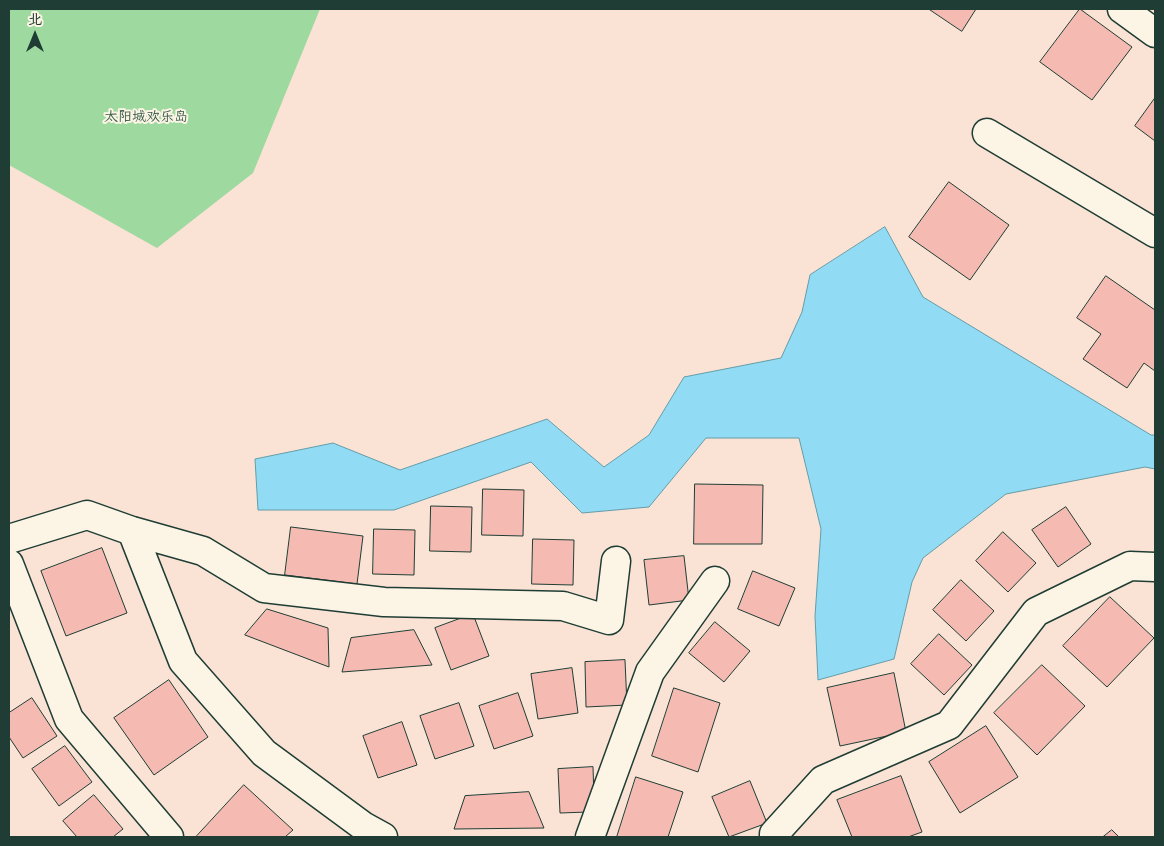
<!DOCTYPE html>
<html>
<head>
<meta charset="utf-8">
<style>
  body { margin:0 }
  #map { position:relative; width:1164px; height:846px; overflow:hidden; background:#fae3d5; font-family:"Balsamiq Sans","LXGW WenKai TC",sans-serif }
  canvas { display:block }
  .frame { position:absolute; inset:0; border:10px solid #1f3d34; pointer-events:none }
  .north { position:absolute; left:10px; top:10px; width:50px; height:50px; -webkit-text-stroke:4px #fcf5e5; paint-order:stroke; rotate:0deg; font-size:14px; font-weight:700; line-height:20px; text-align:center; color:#1f3d34 }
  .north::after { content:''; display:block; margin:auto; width:18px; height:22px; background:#1f3d34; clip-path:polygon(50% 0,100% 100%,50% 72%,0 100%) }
</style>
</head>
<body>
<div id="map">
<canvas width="1164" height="846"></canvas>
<div class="frame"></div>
<div class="north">北</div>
</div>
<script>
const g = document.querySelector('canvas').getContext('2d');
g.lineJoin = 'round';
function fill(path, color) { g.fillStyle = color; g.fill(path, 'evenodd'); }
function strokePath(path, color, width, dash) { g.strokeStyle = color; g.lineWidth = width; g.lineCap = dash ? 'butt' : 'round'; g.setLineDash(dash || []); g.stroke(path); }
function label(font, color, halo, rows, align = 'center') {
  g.font = font + ' "Balsamiq Sans","LXGW WenKai TC",sans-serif'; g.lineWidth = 4; g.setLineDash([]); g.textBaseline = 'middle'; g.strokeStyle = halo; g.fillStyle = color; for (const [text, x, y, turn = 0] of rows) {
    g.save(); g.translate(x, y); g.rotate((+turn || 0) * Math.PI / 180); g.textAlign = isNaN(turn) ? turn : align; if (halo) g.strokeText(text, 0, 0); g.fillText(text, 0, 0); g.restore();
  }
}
fill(new Path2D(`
  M9,9H320L253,173L157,248L9,165Z`), '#9ed9a0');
const water = new Path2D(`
  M885,227L923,297L1151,435H1155V469L1145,467L1006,494L923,558L912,582L894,659L818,680L815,616L821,529L799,438H706L649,507L582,513L531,462L394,510H258L255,459L333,443L400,470L547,419L604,467L649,435L684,377L781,358L802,312L810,275Z`);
fill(water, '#92dbf4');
strokePath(water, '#649ca7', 1);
const building = new Path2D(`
  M929,9H976L962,31Z
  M1080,9L1132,47L1092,100L1040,62Z
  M1155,98V141L1135,126Z
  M949,182L1009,225L970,280L909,237Z
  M1106,276L1155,310V371L1144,363L1127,388L1083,359L1101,334L1077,318Z
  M695,484L763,485L762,544H694Z
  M483,489L524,490L523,536L482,535Z
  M431,506L472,507L471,552L430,551Z
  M1066,507L1091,544L1058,567L1032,530Z
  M291,527L363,536L357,584L285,575Z
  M374,529L415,530L414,575L373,574Z
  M1003,532L1036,563L1008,592L976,561Z
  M533,539L574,540L573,585L532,584Z
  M102,548L127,613L66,636L41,571Z
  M684,556L689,600L649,605L644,560Z
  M753,571L795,588L779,626L738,609Z
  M961,580L994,611L966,641L933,610Z
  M1110,597L1154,638L1107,687L1063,646Z
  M267,609L328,628L329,667L245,635Z
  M473,614L489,656L451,670L435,628Z
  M715,622L750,651L724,682L689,653Z
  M414,630L432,665L342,672L351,638Z
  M939,634L972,665L944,695L911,664Z
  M625,660L627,705L586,707L585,662Z
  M1042,665L1085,706L1037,755L994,713Z
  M572,668L578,713L538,719L531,674Z
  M894,673L906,732L840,746L827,688Z
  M169,680L208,737L154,775L114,718Z
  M674,688L720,703L698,772L652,756Z
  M518,693L533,736L494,749L479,706Z
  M32,698L57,736L23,758L9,737V713Z
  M459,703L474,746L435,759L420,716Z
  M402,722L417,765L378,778L363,736Z
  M986,726L1018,777L960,813L929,762Z
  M65,746L92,782L59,806L32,769Z
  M593,767L594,798L588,812L560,813L558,769Z
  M901,776L922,832L908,837H852L837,800Z
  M636,777L683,792L668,837H617Z
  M750,781L767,823L729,837L712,797Z
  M244,785L293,830L285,837H198L197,836Z
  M529,792L544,828L454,829L465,796Z
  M94,795L123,829L113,837H77L63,821Z
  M1112,830L1119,837H1103Z`);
fill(building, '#f5bab1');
strokePath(building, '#1f3d34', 1);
const minor = new Path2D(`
  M1122,9L1155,33
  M987,133L1155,233
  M132,531L183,661L264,753L363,826L383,837
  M9,539L87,515L132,531L203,551L264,588L384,602L563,606L609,620L616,561
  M9,564L69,719L169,837
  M590,837L650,672L715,581
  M774,837V834L823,780L949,725L1036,612L1130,566L1155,567`);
strokePath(minor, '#1f3d34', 31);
strokePath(minor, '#fcf5e5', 28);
label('14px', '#385c4a', '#fcf5e5', [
  ["太阳城欢乐岛",146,117]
]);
</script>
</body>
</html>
